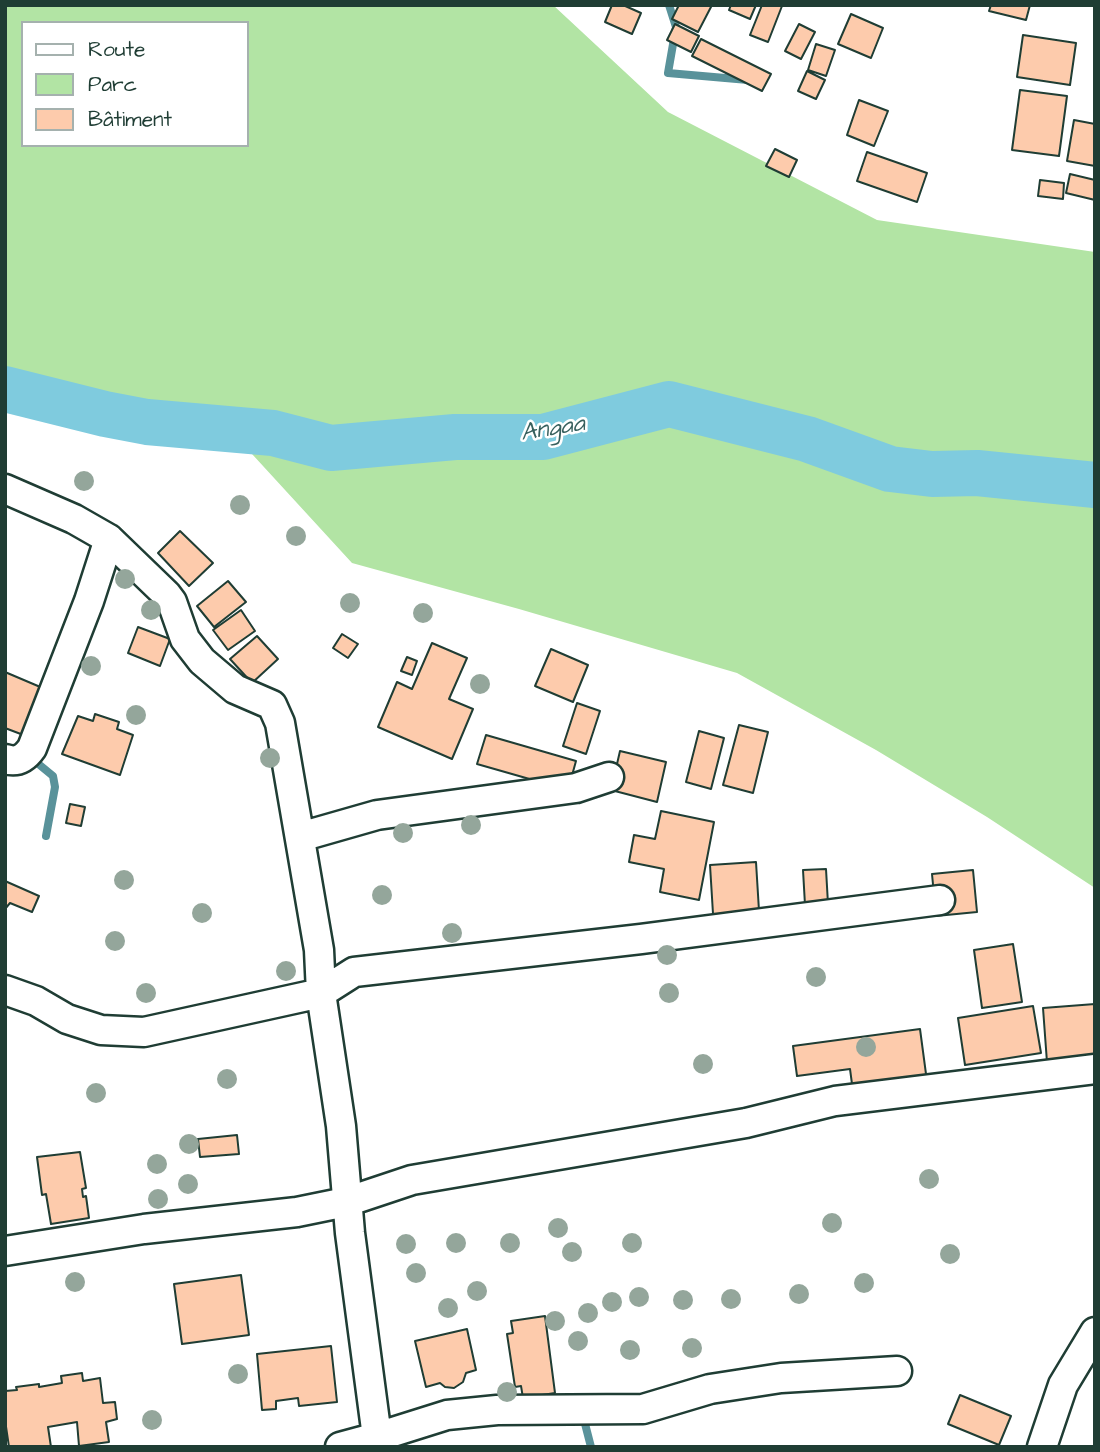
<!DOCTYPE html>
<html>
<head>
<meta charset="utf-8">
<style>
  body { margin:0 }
  #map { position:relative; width:1100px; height:1452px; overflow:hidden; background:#fff; font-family:"Architects Daughter",sans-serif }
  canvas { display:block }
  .frame { position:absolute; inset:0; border:7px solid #1f3d34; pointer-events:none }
  .legend { position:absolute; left:21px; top:21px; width:228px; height:126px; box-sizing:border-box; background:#fff; border:2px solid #a5b1ae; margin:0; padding:9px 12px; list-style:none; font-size:21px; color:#1f3d34 }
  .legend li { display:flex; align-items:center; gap:14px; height:35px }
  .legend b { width:35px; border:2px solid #a5b1ae }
</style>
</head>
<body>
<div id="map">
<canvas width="1100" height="1452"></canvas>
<div class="frame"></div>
<ul class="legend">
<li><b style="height:9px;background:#fff"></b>Route</li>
<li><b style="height:19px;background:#b2e4a4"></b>Parc</li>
<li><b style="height:19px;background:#fdcbac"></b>Bâtiment</li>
</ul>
</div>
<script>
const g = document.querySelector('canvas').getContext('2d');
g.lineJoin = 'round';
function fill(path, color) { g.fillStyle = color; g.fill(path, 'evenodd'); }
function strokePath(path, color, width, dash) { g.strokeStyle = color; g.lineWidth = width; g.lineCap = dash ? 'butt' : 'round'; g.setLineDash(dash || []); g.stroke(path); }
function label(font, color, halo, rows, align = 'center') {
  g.font = font + ' "Architects Daughter",sans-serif'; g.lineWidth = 5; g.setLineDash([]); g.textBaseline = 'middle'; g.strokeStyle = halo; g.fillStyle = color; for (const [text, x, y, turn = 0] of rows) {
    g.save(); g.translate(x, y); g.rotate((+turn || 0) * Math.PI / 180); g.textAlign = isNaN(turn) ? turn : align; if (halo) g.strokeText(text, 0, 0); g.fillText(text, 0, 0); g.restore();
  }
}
fill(new Path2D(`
  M5,5H553L668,112L877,220L1095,252V888L987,817L876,750L737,673L519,609L352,563L230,430L147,422L105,414L5,389ZM23,23H247V145H23Z`), '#b2e4a4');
strokePath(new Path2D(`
  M669,5L676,27L668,73L748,80
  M36,762L53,776L55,787L46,836
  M583,1416L591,1447`), '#59929a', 8);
strokePath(new Path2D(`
  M5,389L105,414L147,422L273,433L331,448L455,437H543L669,404L807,439L890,469L932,474L977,473L1095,485`), '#7fcbde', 46);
const building = new Path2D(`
  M612,5H623L641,13L632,34L605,22Z
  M679,5H712L698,32L672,19Z
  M731,5H756L750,19L729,10Z
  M762,5L782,6L768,42L750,35Z
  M991,5H1030L1026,20L989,11Z
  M851,14L883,28L871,58L838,44Z
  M675,24L699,36L691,52L667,40Z
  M799,24L815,32L801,59L785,51Z
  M1023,35L1076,43L1070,85L1017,77Z
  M701,39L771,74L762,91L692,56Z
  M816,44L835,50L826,76L808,70Z
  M807,71L825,80L816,99L798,91Z
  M1020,90L1067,96L1059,156L1012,150Z
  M859,100L888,111L874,146L847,135Z
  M1074,120L1095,124V166L1067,161Z
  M775,149L797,160L789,177L766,166Z
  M867,152L927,173L917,202L857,181Z
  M1070,174L1095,180V200L1066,193Z
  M1040,180L1064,183L1063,199L1038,196Z
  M180,531L213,563L189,586L158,553Z
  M228,581L246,602L214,627L197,606Z
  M241,610L255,631L228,650L213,630Z
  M138,627L170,639L160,666L128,653Z
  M342,634L358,644L348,658L333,648Z
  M257,636L278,659L252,683L230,659Z
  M432,643L467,658L449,699L473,709L452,759L378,727L397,682L412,689Z
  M551,649L588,665L573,702L535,686Z
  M407,657L417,661L412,675L401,671Z
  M5,672L45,689L26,736L5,728Z
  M577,703L600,711L586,754L563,746Z
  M95,714L119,722L117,729L133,735L120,775L62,754L78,716L93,721Z
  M739,725L768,732L753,793L723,785Z
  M699,731L724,738L711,789L686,782Z
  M486,735L576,761L568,790L477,764Z
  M620,751L666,762L657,802L611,790Z
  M70,804L85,807L81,826L66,823Z
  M661,811L714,822L699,900L660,892L664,869L629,862L634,835L655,839Z
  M756,862L760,927L714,930L710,865Z
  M826,869L828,904L805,905L803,870Z
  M973,870L977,912L936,916L932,874Z
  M5,881L39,896L32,912L10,903L5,909Z
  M1013,944L1022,1002L982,1008L974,950Z
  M1095,1004V1072L1048,1076L1043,1008Z
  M1033,1006L1041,1053L965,1065L958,1018Z
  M920,1029L928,1089L854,1099L850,1069L797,1076L793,1046Z
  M237,1135L239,1154L200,1157L198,1139Z
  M80,1152L86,1188L82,1189L83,1197L86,1196L89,1218L51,1224L46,1194L42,1195L37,1157Z
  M241,1275L249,1335L182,1344L174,1284Z
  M545,1316L555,1393L523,1398L521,1386L515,1387L507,1334L513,1333L511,1321Z
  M467,1329L476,1370L466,1373L463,1382L454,1388L445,1387L440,1383L426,1387L415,1341Z
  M331,1346L337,1402L299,1406L298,1398L276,1401V1409L262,1410L257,1354Z
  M82,1373L83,1381L100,1378L103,1403L115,1402L117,1419L106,1422L109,1442L79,1446L77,1422L48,1427L51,1447H9L5,1420V1391L17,1390L16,1387L39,1384V1387L62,1383L61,1376Z
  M960,1395L1011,1416L999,1445L948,1424Z`);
fill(building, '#fdcbac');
strokePath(building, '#1f3d34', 2);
const street = new Path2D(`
  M5,489L74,519L109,539L166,594L172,602L185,639L202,661L235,689L272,705L280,723L319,950L321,993L341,1126L350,1233L377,1437L447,1415L497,1410L643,1409L710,1389L781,1378L897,1371
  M5,759C18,763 25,758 32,748L89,601L109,539
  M300,837L377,815L576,788L609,777
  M5,990L36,1001L67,1019L101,1030L144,1032L321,993L354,972L641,939L940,900
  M5,1251L144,1229L297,1212L346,1202L412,1180L746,1123L835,1101L1095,1069
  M340,1447L377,1437L379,1447
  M1042,1447L1063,1385L1095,1332`);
strokePath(street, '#1f3d34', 33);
strokePath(street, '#fff', 28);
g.fillStyle = '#94a69b';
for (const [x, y] of [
  [84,481],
  [240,505],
  [296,536],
  [125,579],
  [350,603],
  [151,610],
  [423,613],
  [91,666],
  [480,684],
  [136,715],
  [270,758],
  [471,825],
  [403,833],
  [124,880],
  [382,895],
  [202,913],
  [452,933],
  [115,941],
  [667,955],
  [286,971],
  [816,977],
  [146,993],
  [669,993],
  [866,1047],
  [703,1064],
  [227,1079],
  [96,1093],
  [189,1144],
  [157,1164],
  [929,1179],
  [188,1184],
  [158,1199],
  [832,1223],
  [558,1228],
  [456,1243],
  [510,1243],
  [632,1243],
  [406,1244],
  [572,1252],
  [950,1254],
  [416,1273],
  [75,1282],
  [864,1283],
  [477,1291],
  [799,1294],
  [639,1297],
  [731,1299],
  [683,1300],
  [612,1302],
  [448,1308],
  [588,1313],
  [555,1321],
  [578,1341],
  [692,1348],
  [630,1350],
  [238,1374],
  [507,1392],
  [152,1420]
]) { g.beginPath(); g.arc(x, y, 10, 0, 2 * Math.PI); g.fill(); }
label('italic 24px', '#37605e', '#fff', [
  ["Angaa",553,430,-9]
]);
</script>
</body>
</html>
